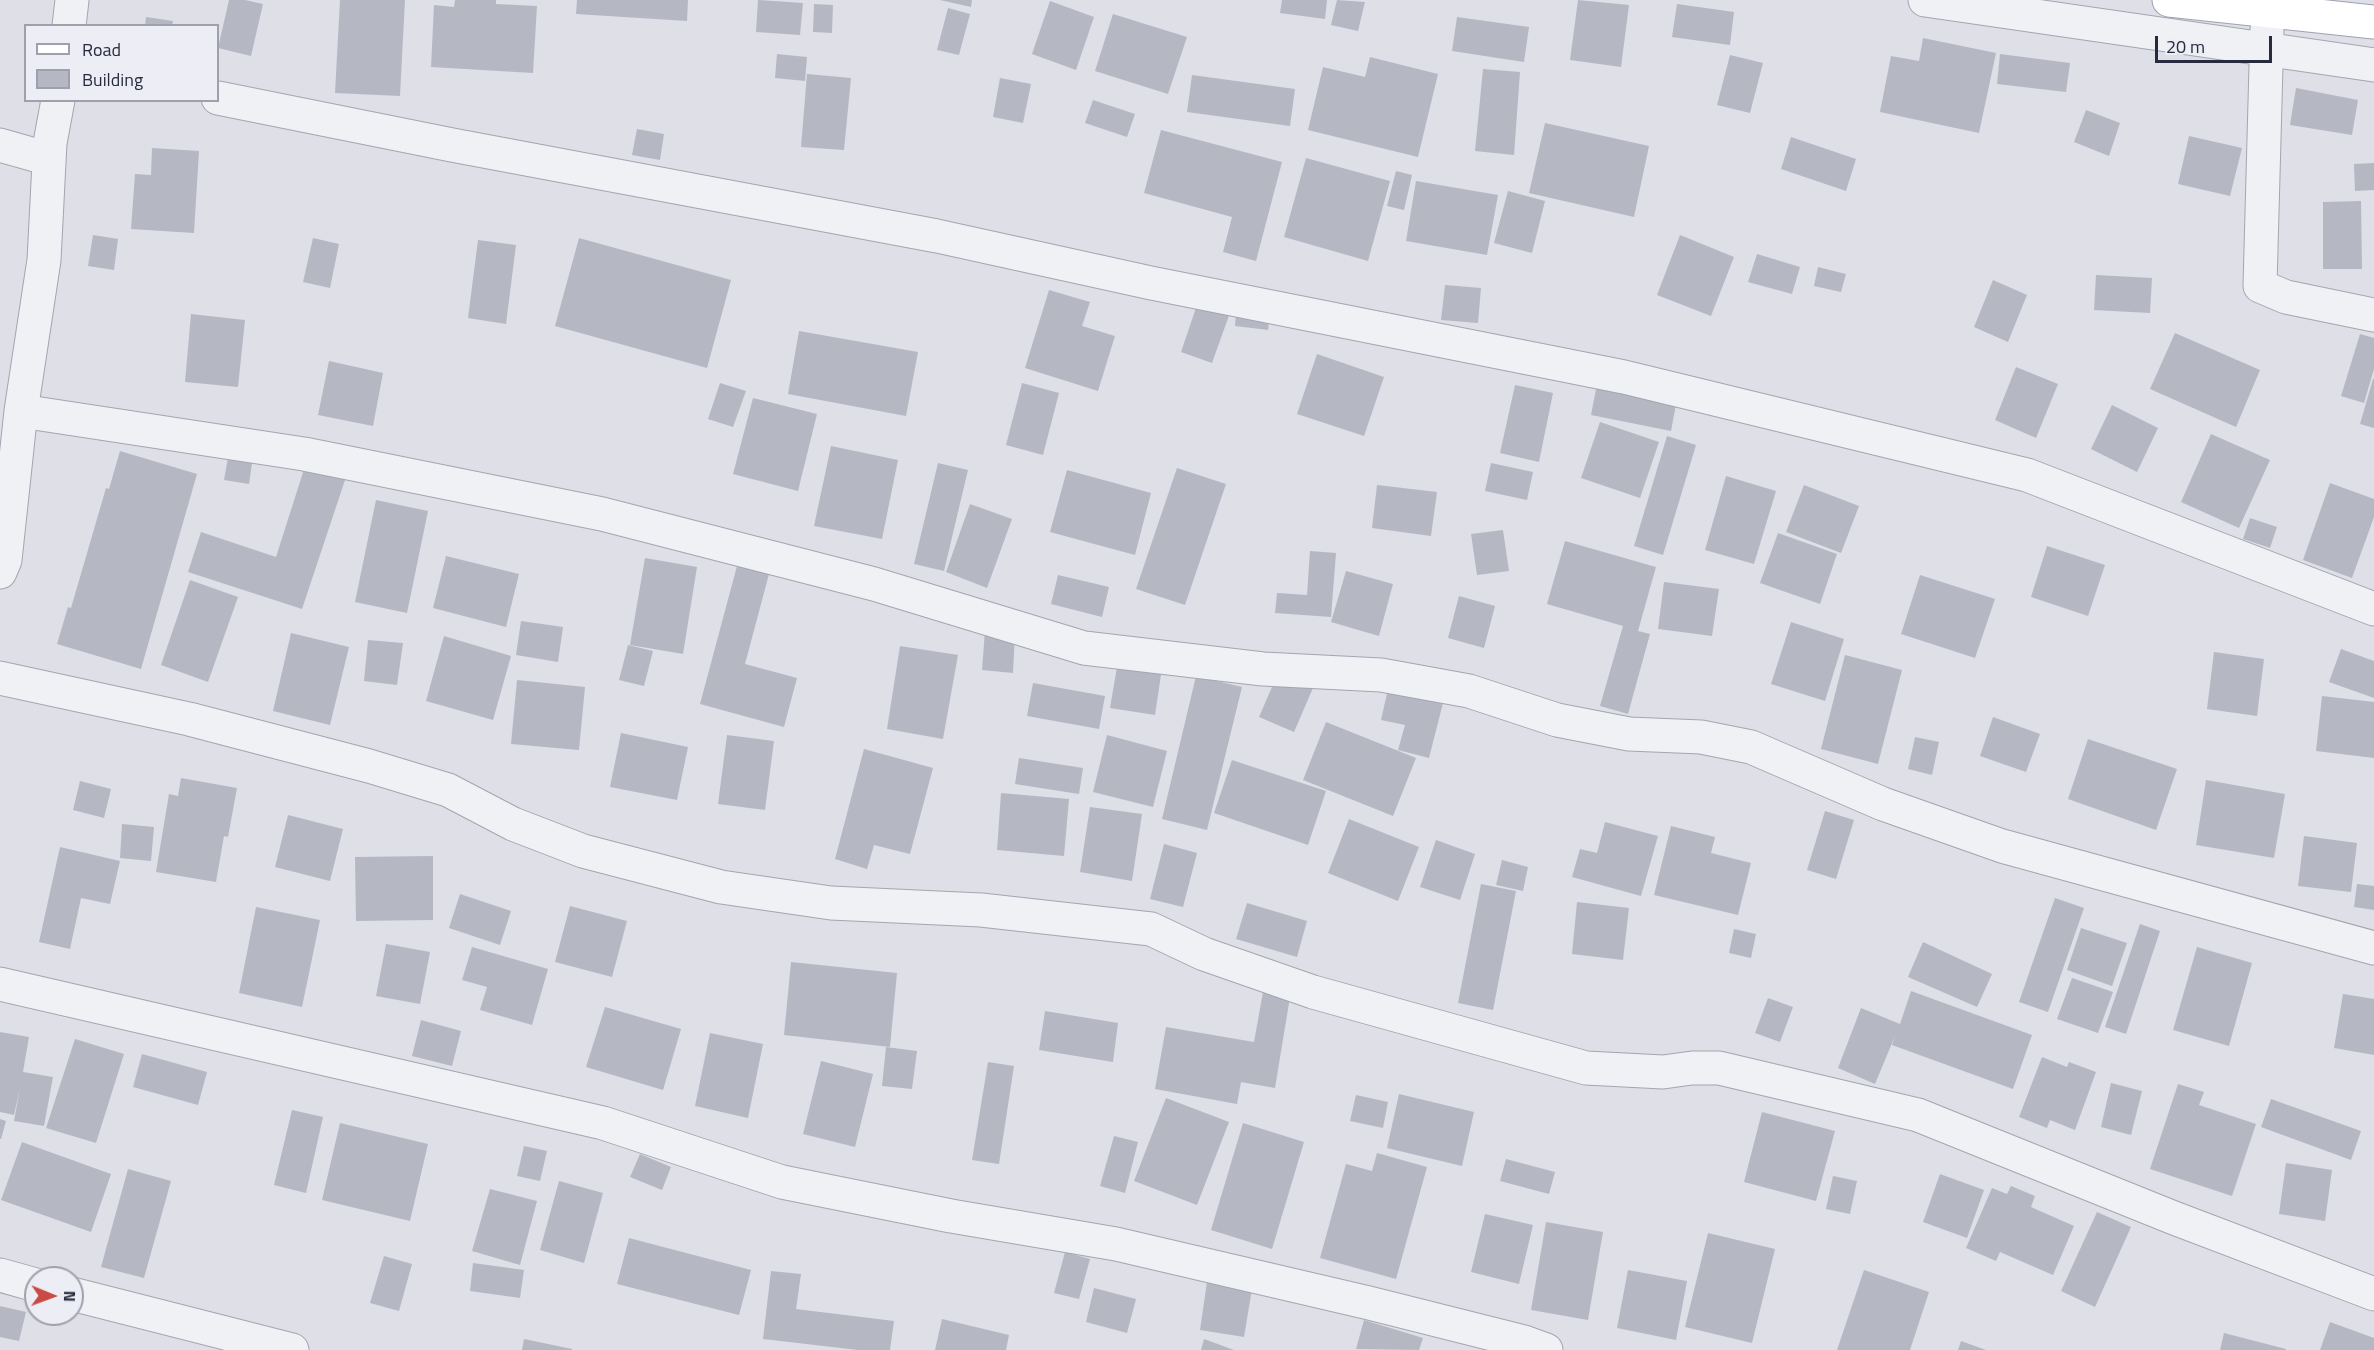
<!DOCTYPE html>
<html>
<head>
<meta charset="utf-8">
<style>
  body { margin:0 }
  #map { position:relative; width:2374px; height:1350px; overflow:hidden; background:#dedfe7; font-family:"Titillium Web",sans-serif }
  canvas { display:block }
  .legend { position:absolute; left:24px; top:24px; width:195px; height:78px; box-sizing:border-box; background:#edeef5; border:2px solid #9ea0ab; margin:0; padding:8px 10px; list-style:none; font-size:18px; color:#272b3d }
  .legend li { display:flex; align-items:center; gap:12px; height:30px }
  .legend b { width:30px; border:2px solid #9ea0ab }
  .north { position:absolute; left:24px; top:1266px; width:60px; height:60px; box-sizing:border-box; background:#edeef5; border:2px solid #9ea0ab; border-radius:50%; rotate:91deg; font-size:16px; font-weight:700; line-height:24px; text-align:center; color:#272b3d }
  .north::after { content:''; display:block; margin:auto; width:21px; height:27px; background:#c94b45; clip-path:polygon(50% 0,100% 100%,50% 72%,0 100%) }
  .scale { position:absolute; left:2155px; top:36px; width:117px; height:27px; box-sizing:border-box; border:3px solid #272b3d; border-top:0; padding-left:8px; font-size:18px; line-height:21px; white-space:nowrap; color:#272b3d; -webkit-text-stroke:4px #edeef5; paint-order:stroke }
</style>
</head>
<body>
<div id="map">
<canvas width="2374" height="1350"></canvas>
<ul class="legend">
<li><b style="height:8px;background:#fff"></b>Road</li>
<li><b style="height:16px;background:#b5b8c3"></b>Building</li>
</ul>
<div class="north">N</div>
<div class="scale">20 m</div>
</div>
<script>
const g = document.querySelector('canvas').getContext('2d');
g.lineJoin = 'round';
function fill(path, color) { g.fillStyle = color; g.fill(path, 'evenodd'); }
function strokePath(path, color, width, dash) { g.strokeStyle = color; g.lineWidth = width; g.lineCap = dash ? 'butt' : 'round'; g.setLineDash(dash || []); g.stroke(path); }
fill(new Path2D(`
  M229,0H245L263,4L251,56L218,48Z
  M340,0H405L400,96L335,93Z
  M455,0H496V4L537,6L533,73L431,67L434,5L454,7Z
  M577,0H688L687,21L576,14Z
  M758,0L803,3L800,35L756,32Z
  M940,0H972L971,7Z
  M1282,0H1327L1325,19L1280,13Z
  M1337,0L1365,2L1358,31L1331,25Z
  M1578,0L1629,5L1621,67L1570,60Z
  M1050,1L1094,17L1076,70L1032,54Z
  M814,4L833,5L832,33L813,32Z
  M1677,4L1734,12L1730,45L1672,37Z
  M948,8L970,14L959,55L937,50Z
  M1113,14L1187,37L1168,94L1095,71Z
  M146,17L173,21L172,26H145Z
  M1457,17L1529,27L1524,62L1452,51Z
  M1923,38L1996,53L1979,133L1880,112L1891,56L1919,61Z
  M777,54L807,57L805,81L775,78Z
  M2000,54L2070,63L2066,92L1997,84Z
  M1730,55L1763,63L1750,113L1717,105Z
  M1370,57L1438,74L1418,157L1308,130L1323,67L1365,77Z
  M1483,69L1520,72L1514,155L1475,151Z
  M807,74L851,78L844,150L801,147Z
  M1192,75L1295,89L1290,126L1187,112Z
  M1000,78L1031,84L1023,123L993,117Z
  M2296,88L2358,100L2352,135L2290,125Z
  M1093,100L1135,114L1127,137L1085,123Z
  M2086,110L2120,123L2109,156L2074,142Z
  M1545,123L1649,146L1634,217L1529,193Z
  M637,129L664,134L660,160L632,155Z
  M1161,130L1282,162L1256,261L1223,252L1232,217L1144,193Z
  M2189,136L2242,148L2230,196L2178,184Z
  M1791,137L1856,159L1846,191L1781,169Z
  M152,148L199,151L194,233L131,229L135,174L151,175Z
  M1306,158L1390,181L1368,261L1284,237Z
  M2374,163V190L2355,191L2354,164Z
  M1396,171L1412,175L1404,210L1387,206Z
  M1416,181L1498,195L1487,255L1406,241Z
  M1508,191L1545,201L1532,253L1494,243Z
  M2361,201L2362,269H2323V202Z
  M93,235L118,239L114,270L88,266Z
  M1680,235L1734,257L1711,316L1657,295Z
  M313,238L339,244L330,288L303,282Z
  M579,238L731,280L707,368L555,326Z
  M478,240L516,245L506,324L468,318Z
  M1757,254L1800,267L1792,294L1748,282Z
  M1818,267L1846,274L1841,292L1814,286Z
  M2096,275L2152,278L2150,313L2094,310Z
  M1993,280L2027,295L2008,342L1974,327Z
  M1445,285L1481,288L1478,323L1441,320Z
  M1049,290L1090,302L1082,326L1115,336L1098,391L1025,368Z
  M1199,299L1231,310L1212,363L1181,352Z
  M1237,302L1271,305L1268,330L1235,326Z
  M191,314L245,320L238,387L185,382Z
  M799,331L918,352L906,416L788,394Z
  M2175,333L2260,370L2236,427L2150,389Z
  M2360,334L2374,338V369L2364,403L2341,396Z
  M1317,354L1384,377L1364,436L1297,414Z
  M329,361L383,373L373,426L318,415Z
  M2016,367L2058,384L2036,438L1995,420Z
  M2373,379H2374V428L2360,424Z
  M720,383L746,391L733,427L708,419Z
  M1022,383L1059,393L1043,455L1006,445Z
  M1597,384L1677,399L1671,431L1591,415Z
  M1515,385L1553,393L1539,462L1500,453Z
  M753,398L817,414L798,491L733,474Z
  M2112,405L2158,428L2137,472L2091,449Z
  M1600,422L1659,442L1640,498L1581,478Z
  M2211,434L2270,460L2239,528L2181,502Z
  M1667,436L1696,445L1663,555L1634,546Z
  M831,446L898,460L882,539L814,526Z
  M120,451L197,474L141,669L57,644L68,607L71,608L106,488L109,489Z
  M229,452L253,456L249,484L224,480Z
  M938,463L968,470L944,571L914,564Z
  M1491,463L1533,472L1527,500L1485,491Z
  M305,466L345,480L302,609L188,572L201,532L276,557Z
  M1177,468L1226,484L1185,605L1136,589Z
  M1067,470L1151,493L1135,555L1050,532Z
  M1726,476L1776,491L1754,564L1705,550Z
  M2330,483L2374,499V517L2352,578L2303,560Z
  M1377,485L1437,492L1431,536L1372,528Z
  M1804,485L1859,506L1841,553L1786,532Z
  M376,500L428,511L407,613L355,602Z
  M970,504L1012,519L987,588L946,572Z
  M2250,518L2277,527L2270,548L2243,539Z
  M1503,530L1509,571L1477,575L1471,534Z
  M1778,533L1837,554L1820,604L1760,583Z
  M1565,541L1656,567L1638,631L1650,634L1628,714L1600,706L1623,626L1547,604Z
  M2047,546L2105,565L2088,616L2031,597Z
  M1310,551L1336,553L1331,617L1275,613L1277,593L1307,595Z
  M446,556L519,574L506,627L433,608Z
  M645,558L697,567L683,654L630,645Z
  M737,566L769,574L745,664L797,678L784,727L700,704Z
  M1346,571L1393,584L1379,636L1331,622Z
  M1058,575L1109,587L1102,617L1051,604Z
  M1920,575L1995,599L1975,658L1901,634Z
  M190,580L238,597L208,682L161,665Z
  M1664,582L1719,589L1712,636L1658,629Z
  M1459,596L1495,606L1484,648L1448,638Z
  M521,621L563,627L558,662L516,655Z
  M1791,622L1844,639L1825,701L1771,684Z
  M985,630L1015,633L1013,673L982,670Z
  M291,633L349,647L330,725L273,711Z
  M444,636L511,656L493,720L426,701Z
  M368,640L403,643L397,685L364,681Z
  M628,645L653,651L644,686L619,680Z
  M900,646L958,655L943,739L887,729Z
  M2341,649L2374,661V698L2329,682Z
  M2214,652L2264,659L2257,716L2207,709Z
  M1845,655L1902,670L1878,764L1821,749Z
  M1118,661L1162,668L1155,715L1110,708Z
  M1278,673L1313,688L1294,732L1259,717Z
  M1196,676L1242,687L1207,830L1162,819Z
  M517,680L585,687L579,750L511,744Z
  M1033,683L1105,696L1099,729L1027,716Z
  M1388,689L1443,703L1429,758L1398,750L1405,725L1381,720Z
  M2322,696L2374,702V758L2316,751Z
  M1993,717L2040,734L2026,772L1980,756Z
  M1326,722L1416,758L1393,816L1303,780Z
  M621,733L688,747L677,800L610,787Z
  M727,735L774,741L765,810L718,804Z
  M1107,735L1167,751L1153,807L1093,792Z
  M1915,737L1939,742L1932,775L1908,769Z
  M2088,739L2177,769L2156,830L2068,799Z
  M864,749L933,768L910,854L874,845L867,869L835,859Z
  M1019,758L1083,768L1079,794L1015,784Z
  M1232,760L1326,791L1308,845L1214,813Z
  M181,778L237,788L228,837L224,836L216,882L156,872L169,794L178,796Z
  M2206,780L2285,794L2274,858L2196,845Z
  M80,781L111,789L104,818L73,810Z
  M1001,793L1069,799L1064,856L997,850Z
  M1090,807L1142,814L1132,881L1080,872Z
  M1825,811L1854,820L1836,879L1807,870Z
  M288,815L343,829L330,881L275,867Z
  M1349,819L1419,847L1398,901L1328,873Z
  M1605,822L1658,836L1641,896L1572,877L1580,849L1597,853Z
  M122,824L154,827L151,861L120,858Z
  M1671,826L1715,837L1711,853L1751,863L1738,915L1654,895Z
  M2304,836L2357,843L2351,892L2298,886Z
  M1436,840L1475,854L1460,900L1420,887Z
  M1164,844L1197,853L1183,907L1150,899Z
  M60,847L120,861L110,904L81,898L70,949L39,942Z
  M433,856V920L356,921L355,857Z
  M1502,860L1528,867L1523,891L1496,885Z
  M1481,884L1516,891L1493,1010L1458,1003Z
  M2357,884L2374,886V910L2354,907Z
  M460,894L511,911L500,945L449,928Z
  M2055,898L2084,908L2048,1012L2019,1002Z
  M1577,902L1629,908L1623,960L1572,954Z
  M1247,903L1307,921L1297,957L1236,939Z
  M570,906L627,921L612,977L555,962Z
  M256,907L320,920L302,1007L239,993Z
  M2140,924L2160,931L2126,1034L2105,1027Z
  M2081,928L2127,943L2112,986L2067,970Z
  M1734,929L1756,934L1751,958L1729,953Z
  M1923,942L1992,974L1977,1007L1908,977Z
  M386,944L430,952L420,1004L376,996Z
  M472,947L548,969L532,1025L480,1010L487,987L462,980Z
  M2197,947L2252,963L2229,1046L2173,1030Z
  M791,962L897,973L890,1047L784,1035Z
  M2072,978L2113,992L2098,1033L2057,1019Z
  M1911,991L2032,1035L2013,1089L1892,1045L1895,1036L1875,1084L1838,1068L1861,1008L1900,1024Z
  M1263,992L1290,997L1275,1088L1241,1082L1237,1104L1155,1089L1166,1027L1254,1042Z
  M2343,994L2374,999V1055L2334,1048Z
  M1768,998L1793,1007L1780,1042L1755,1033Z
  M605,1007L681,1029L663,1090L586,1067Z
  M1045,1011L1118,1023L1113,1062L1039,1050Z
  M421,1020L461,1031L452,1066L412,1056Z
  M0,1032L29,1037L23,1072L53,1077L44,1126L14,1121L20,1088L14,1115L0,1112Z
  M710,1033L763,1044L748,1118L695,1106Z
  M75,1039L124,1054L96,1143L46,1128Z
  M886,1047L917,1051L912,1089L882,1086Z
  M142,1054L207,1072L198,1105L133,1087Z
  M2042,1057L2067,1067L2069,1062L2096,1072L2075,1130L2050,1120L2047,1128L2019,1117Z
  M821,1061L873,1074L855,1147L803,1134Z
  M988,1062L1014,1066L999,1164L972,1160Z
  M2111,1083L2142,1091L2131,1135L2101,1127Z
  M2178,1084L2204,1092L2199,1105L2256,1124L2232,1196L2150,1169Z
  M1399,1094L1474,1112L1462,1166L1387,1148Z
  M1356,1095L1388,1102L1383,1128L1350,1121Z
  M1166,1098L1229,1122L1197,1205L1134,1181Z
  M2271,1099L2361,1131L2351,1160L2261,1127Z
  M292,1110L323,1117L306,1193L274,1185Z
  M1762,1112L1835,1131L1816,1201L1744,1182Z
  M0,1119L6,1121L1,1139H0Z
  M340,1123L428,1144L410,1221L322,1200Z
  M1243,1123L1304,1142L1272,1249L1211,1230Z
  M1114,1136L1138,1142L1125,1193L1100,1186Z
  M22,1142L111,1174L91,1232L1,1200Z
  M524,1146L547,1151L540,1181L517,1176Z
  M1377,1153L1427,1167L1396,1279L1320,1258L1346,1164L1372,1171Z
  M640,1154L671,1167L662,1190L630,1177Z
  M1506,1159L1555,1172L1549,1194L1500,1181Z
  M2286,1163L2332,1170L2325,1221L2279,1214Z
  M128,1169L171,1181L144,1278L101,1267Z
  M1940,1174L1984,1190L1967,1238L1923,1222Z
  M1833,1176L1857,1181L1850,1214L1826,1209Z
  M559,1181L603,1193L584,1263L540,1250Z
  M2011,1186L2035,1196L2031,1207L2074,1226L2053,1275L2000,1252L1996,1261L1966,1248L1992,1188L2007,1194Z
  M490,1189L537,1201L520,1265L472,1251Z
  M2097,1212L2131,1227L2095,1307L2061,1291Z
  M1485,1214L1533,1225L1519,1284L1471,1272Z
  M1546,1222L1603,1232L1588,1320L1531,1310Z
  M1708,1233L1775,1249L1752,1343L1685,1327Z
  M629,1238L751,1270L739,1315L617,1284Z
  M1065,1252L1090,1259L1079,1299L1054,1293Z
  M384,1256L412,1264L399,1311L370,1303Z
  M473,1263L524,1270L520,1298L470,1291Z
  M1628,1270L1687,1281L1676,1340L1617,1328Z
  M1864,1270L1929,1292L1910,1350H1837Z
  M771,1271L801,1274L796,1309L894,1321L890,1350H858L763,1339Z
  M1207,1282L1252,1289L1244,1337L1200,1330Z
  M1094,1288L1136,1299L1127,1333L1086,1322Z
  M0,1306L26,1312L19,1341L0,1337Z
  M942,1319L1009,1335L1006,1350H935Z
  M1364,1320L1423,1338L1419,1350L1356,1349Z
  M2330,1322L2374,1338V1350H2320Z
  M2224,1333L2286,1349V1350H2220Z
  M524,1339L572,1349V1350H522Z
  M1204,1339L1234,1350H1201Z
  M1961,1341L1986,1350H1958Z`), '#b5b8c3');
const minor = new Path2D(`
  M1925,0L2374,65
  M69,26L72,0
  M2267,29L2260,286L2286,297L2374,315
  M218,98L452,145L937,236L1151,283L1624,377L2027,475L2374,609
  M0,145L49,159
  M21,411L304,454L602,514L874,584L1084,648L1263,669L1381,675L1469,691L1557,720L1629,734L1701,737L1751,747L1883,804L2002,846L2374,948
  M0,572L5,560L21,411L44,260L50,143L58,100
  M0,678L189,719L369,766L448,790L513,824L583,851L721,887L831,903L981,910L1151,929L1204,954L1313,992L1586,1068L1663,1072L1692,1068H1719L1918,1115L2174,1218L2374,1294
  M0,984L603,1123L782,1182L951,1216L1116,1244L1369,1303L1524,1342L1546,1350
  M0,1275L36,1285
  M72,1294L292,1350`);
const major = new Path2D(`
  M2169,0L2374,22`);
strokePath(minor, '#a3a5b1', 35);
strokePath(major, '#9da2b2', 35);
strokePath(minor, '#f0f1f5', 33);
strokePath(major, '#fff', 33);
</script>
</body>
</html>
